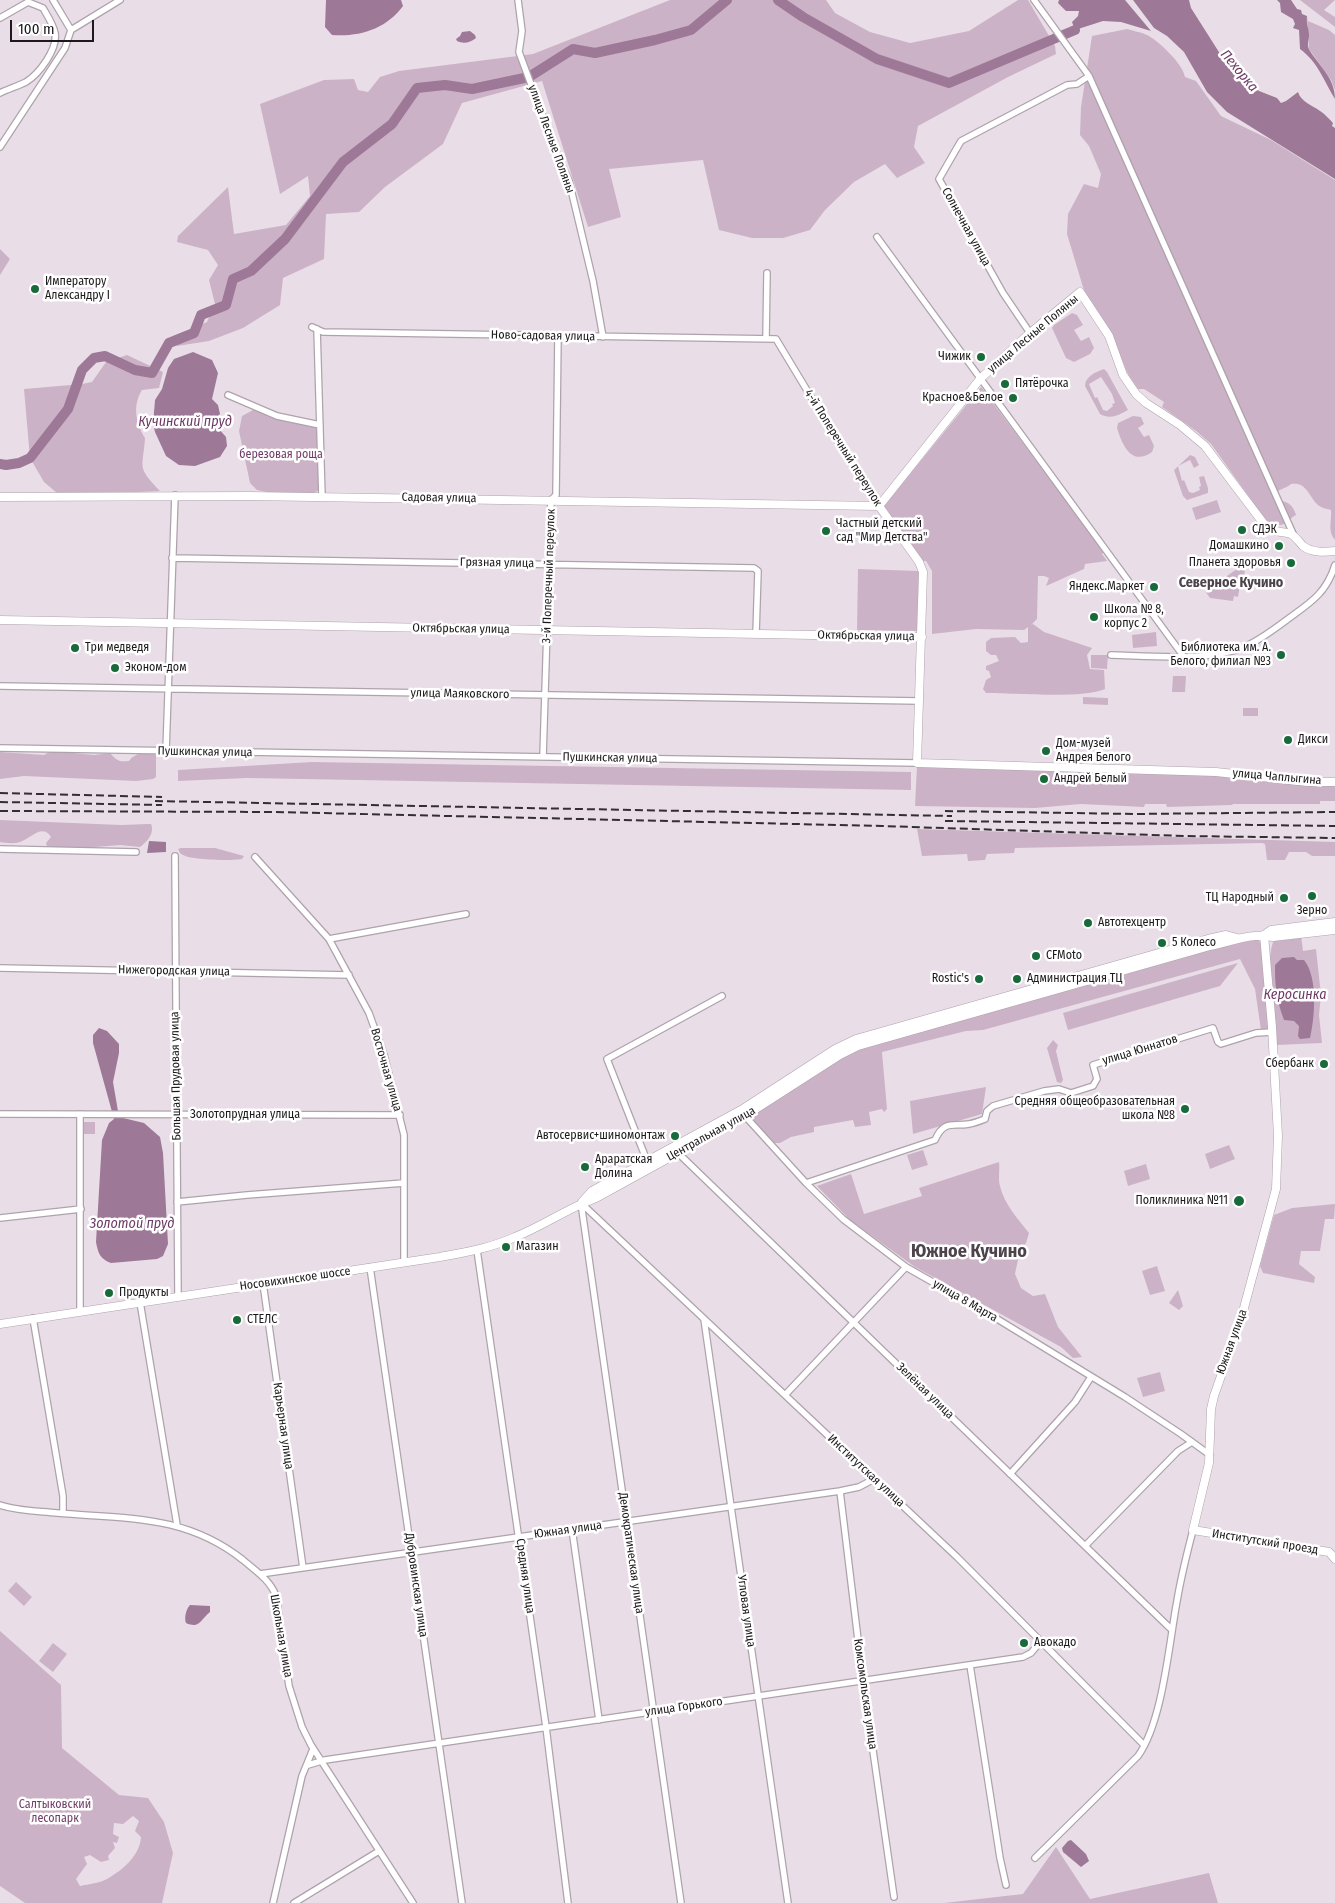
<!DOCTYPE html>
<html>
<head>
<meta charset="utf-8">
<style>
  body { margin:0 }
  #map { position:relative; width:1335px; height:1903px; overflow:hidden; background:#e9dee7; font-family:"Fira Sans Condensed",sans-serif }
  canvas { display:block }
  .scale { position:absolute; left:10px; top:20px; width:84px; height:22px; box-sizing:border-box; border:2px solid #1c181b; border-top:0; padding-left:6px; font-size:15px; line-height:18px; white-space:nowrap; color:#1c181b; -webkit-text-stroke:4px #fff; paint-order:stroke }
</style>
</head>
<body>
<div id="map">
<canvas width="1335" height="1903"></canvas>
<div class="scale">100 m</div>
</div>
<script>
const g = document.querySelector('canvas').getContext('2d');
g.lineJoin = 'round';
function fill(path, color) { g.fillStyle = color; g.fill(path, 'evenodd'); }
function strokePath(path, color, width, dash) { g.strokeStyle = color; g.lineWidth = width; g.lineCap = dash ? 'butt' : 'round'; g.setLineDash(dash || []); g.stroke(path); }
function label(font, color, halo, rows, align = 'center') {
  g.font = font + ' "Fira Sans Condensed",sans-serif'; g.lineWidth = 5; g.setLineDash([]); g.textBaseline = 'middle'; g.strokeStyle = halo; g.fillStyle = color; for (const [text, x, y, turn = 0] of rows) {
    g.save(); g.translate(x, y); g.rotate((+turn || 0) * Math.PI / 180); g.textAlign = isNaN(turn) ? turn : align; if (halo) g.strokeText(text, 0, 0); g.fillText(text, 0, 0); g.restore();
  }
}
fill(new Path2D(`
  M670,0H826L835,13L870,32L910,43L969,31L1018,0H1028L1055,46L1056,54L1008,77L918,126L914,147L925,163L897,178L885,164L854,182L825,210L810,230L783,238H752L719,230L703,160L609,169L621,217L588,227L542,81L462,103L443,144L385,187L359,212L326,214L324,259L283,278L280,305L243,328L209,341L177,346L173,336L207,322L215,304L209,280L218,265L208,250L177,242L178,236L228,187L234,234L286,225L310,196L308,176L280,194L260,104L324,80L354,79L358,90L368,92L380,77L399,71L533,54Z
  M1300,0H1335L1324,10L1335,17V27Z
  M1307,16L1308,21L1329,30L1335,35V90L1331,80L1309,49Z
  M1127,29C1133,31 1141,32 1147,35C1159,41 1183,64 1185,77L1196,81L1221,116L1271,140L1335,180V540C1327,531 1332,521 1331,510C1326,509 1319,507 1316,503C1308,494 1306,482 1291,484C1285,489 1279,489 1274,494L1276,500C1287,501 1293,504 1296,515C1284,522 1284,530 1267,522L1211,444L1196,431L1162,407L1164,402L1144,389H1138L1128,374L1109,330L1086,297L1067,234L1068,214L1084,184L1098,188L1101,174L1089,146L1080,135L1081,107L1092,36Z
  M0,249L10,259L0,275Z
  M1072,313L1077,315L1083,325L1074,330L1081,341L1089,337L1094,348L1090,354L1074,362L1066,358L1052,328L1054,325Z
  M127,355L163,372L159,388L142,390C132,406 136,423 145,438C143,469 136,466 160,491L74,495L57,493L44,482L30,458L24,389L82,384L92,382L106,362Z
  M1104,369L1107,372L1128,410C1119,415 1110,420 1100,414L1085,386C1085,377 1095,372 1104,369ZM1101,377L1112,394L1115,403L1112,404L1113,406L1107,411L1103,410L1097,397L1095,398L1089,384Z
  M981,387L1104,552L1102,554L1107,561L1085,564L1084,569L1046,586L1049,578L1044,576H1038L1037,619L1031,625L1033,624L1044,632L1092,648L1087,655L1090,669L1104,670L1105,689C1084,699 1013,693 986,693L983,689L986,680L991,677L989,671L986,670V666L999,661L996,655H991L986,651V642L991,638L1015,637L1021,643L1028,642V627L1024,630L976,629L932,634V571L926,561H922L883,507Z
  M253,410L320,425L319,490L314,493H272L257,490L250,483L239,431L242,416Z
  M1133,416L1141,417L1144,424L1138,428L1144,437L1149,435L1154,446L1152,452C1131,467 1122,444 1117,428L1118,423Z
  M1190,455L1195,457L1199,465L1194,468L1190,460L1178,466L1182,481L1184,480L1189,492L1193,493L1200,490L1199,487L1201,486L1199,477L1204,476L1208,488V493L1187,500L1183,496L1174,470Z
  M1217,500L1221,512L1196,520L1192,508Z
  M858,569L919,571L917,631L857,630Z
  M1237,569L1245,570L1243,584L1240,585L1238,597L1234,596L1233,601L1210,598L1205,591Z
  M1156,632L1157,646L1133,648L1132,635Z
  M1091,655H1108L1107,669L1091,668Z
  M1173,676H1186L1185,692H1172Z
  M1083,697L1108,698V705L1083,704Z
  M1243,708H1258V716H1243Z
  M51,751L94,755L110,753C117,761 119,762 129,761C135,753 147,750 156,755V777L153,779L136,781L24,776L0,779V752L44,755Z
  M312,762L911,772V790L247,778L178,781V770Z
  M917,766L1222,775L1335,785V801H1320V804H1233L1232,805L1167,807L1166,804H1145L1144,807L1081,804L1035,808L915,806Z
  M0,820L121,825L148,824H151C155,833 147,842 140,847L120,845L96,847H49L47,846L46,843L51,837C42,823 31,839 20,842C14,844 6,843 0,842Z
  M917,829L1335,842V856H1312L1306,852H1289L1285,860H1267L1265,844L1262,843L1015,848L1014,853L987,854L985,860L968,861L967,854L922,856Z
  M181,848H215L244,856L242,859C232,861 191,860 183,855C179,853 180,852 178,849Z
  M1301,935L1303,951L1316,949L1321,995L1319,1015L1322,1043L1277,1045C1274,1021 1264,960 1274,940Z
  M1257,939L1261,943L1269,1028L1261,1030L1255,989L1240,959L983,1030L966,1031L882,1052L887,1109L884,1112L882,1109L869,1112L871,1125L855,1127L853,1120L814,1127V1132L791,1137L780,1143H774L753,1120L754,1112L851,1051L1228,944Z
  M1238,963L1220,986L1068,1030L1063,1013Z
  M1053,1040L1058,1045L1056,1051L1063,1080L1061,1083L1057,1082L1047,1048Z
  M986,1087L982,1114L913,1134L910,1101Z
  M83,1122H95V1134H83Z
  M1229,1145L1235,1159L1210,1169L1205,1154Z
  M923,1150L928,1165L912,1170L907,1155Z
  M999,1162C1000,1169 998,1180 1000,1186C1004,1204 1018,1219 1029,1233L1026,1243L1020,1250L1015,1274L1021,1288L1033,1296L1045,1294L1058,1327L1082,1357L1073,1358L1061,1347L915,1267L850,1220L817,1186L851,1174L864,1214L922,1196L919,1188Z
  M1146,1164L1150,1179L1128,1186L1124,1171Z
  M1335,1204L1334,1219H1325L1320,1251H1301L1299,1264L1315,1277L1314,1283L1263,1273L1260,1266L1274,1215L1292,1208Z
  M1157,1266L1165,1291L1150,1295L1142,1271Z
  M1178,1290L1183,1306L1179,1310L1169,1303Z
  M1160,1372L1165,1391L1143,1397L1137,1378Z
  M16,1582L32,1597L24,1606L8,1591Z
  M0,1631L61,1685L62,1748L119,1795L148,1798L164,1822L173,1853L162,1903H25L0,1886ZM133,1816L139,1821L135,1831L141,1837C140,1855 123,1870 107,1879C100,1883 89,1884 80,1886L76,1879L87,1864L84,1857L90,1855L101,1862L109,1860L108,1856L115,1848L113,1842L117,1843L119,1837L113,1834L114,1823L123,1824Z
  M53,1643L67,1654L53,1672L39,1661Z
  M1056,1847L1090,1899L1209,1873L1218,1903H944L1023,1894Z`), '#ccb2c7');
fill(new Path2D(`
  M326,0H401L403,6C386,29 360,37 332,35L325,27Z
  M1059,0H1125L1151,31L1121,22L1103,21L1075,30L1072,22L1078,16L1079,11H1066L1058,3Z
  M1133,0H1189L1191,8L1224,60L1259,91L1277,98L1281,103L1286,101L1298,92C1301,102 1312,105 1320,111C1325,114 1329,119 1333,123L1332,126L1335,128V179L1227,112L1207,92L1184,52L1167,36L1154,28Z
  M1277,0H1291L1297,9L1301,10L1302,14L1307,16C1306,24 1309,29 1309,35C1309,41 1306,45 1310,51C1320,67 1335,78 1335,99C1324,81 1318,62 1300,49L1299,30L1293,28L1295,24L1293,19L1281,12L1280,3Z
  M470,31L475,35L476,38C470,43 463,44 457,41L456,39L460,36L462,32Z
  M193,352L212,360L218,373L212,399L218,405L220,414L216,418L219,429L226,437L227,446L220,457L195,466L179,465L166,456L155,432L153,424L155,400L162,389L168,368L174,359Z
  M149,841L166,842V852L147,853Z
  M1294,957L1297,960H1304C1318,977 1315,1017 1310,1038L1300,1039L1298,1036L1299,1026L1294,1021L1284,1020C1276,998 1275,987 1275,965L1282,958Z
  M99,1028L107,1031L119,1044V1053L113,1082L119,1117L144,1123L160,1137L163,1153L168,1244L163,1256L157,1259L111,1263C100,1259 98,1253 96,1242L102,1140L109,1123L114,1119L93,1043V1035Z
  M190,1605L210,1606V1612C200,1620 200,1629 186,1623C184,1618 186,1609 190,1605Z
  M1071,1840L1086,1854L1089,1861L1081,1867L1063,1852L1062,1848L1068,1841Z`), '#9e7897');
strokePath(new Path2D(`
  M778,0L803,17L877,59L949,83L1075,30
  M0,464L6,465L19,463L30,458L68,409L82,370L94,358L105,356L135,370L152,373L169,343L194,333L201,315L226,305L233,279L251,271L285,239L343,162L392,124L417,88L445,85L472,89L529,77L573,49L595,53L655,40L691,30L727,0`), '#9e7897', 10);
const street = new Path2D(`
  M53,0L71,30
  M518,0L522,31L519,52L558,157L569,181L593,281L603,337
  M1034,0L1089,76L1294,536
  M0,18L28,2L43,8C47,15 53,24 55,33C58,49 39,74 26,82C18,86 8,89 0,93
  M0,147L65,48L71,30L120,0
  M877,237L1184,657
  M312,327L323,332L776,339L869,493L879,506
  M317,329L322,497
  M1030,333L1003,293L939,179L961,141L1067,85L1077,84L1089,76
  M766,339L767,273
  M228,395L277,416L320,425
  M172,558L754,568L758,571L756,634
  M1111,655C1149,656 1209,662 1244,647C1261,640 1277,627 1292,616C1313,601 1327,591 1335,565
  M0,686L919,701
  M0,748L917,763
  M166,751L175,495
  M543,757L551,500L556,495L558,336
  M0,849L136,852
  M175,856L178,1296
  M255,857L329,939L369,1013L384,1055L404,1135V1262
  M329,939L466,914
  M0,968L349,975
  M0,1114L400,1115
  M745,1116L806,1183L843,1219L906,1267L994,1317L1125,1397L1181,1434L1210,1455
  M678,1153L1172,1630
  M647,1161L607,1059L722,996
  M806,1183L935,1140C944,1119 954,1127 969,1124C975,1123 980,1121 985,1119L987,1111L993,1106L1044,1091L1059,1089L1071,1093L1093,1086L1097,1079L1093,1065L1213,1028L1218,1042L1221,1044L1256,1033L1272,1032
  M177,1202L247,1195L404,1183
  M581,1203L957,1557L1144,1745
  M581,1203L681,1903
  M0,1218L81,1209
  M477,1250L546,1727L568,1903
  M370,1267L462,1903
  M263,1283L303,1568
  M140,1302L177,1525
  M80,1311V1114
  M33,1318L63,1496V1513
  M704,1319L788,1903
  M785,1395L906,1267
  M1010,1474L1075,1402L1091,1377
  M840,1491L863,1681L894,1897
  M0,1505C18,1511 38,1511 57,1513C126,1519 185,1514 243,1560C256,1571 270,1580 276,1596L289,1686L302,1727L311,1745L413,1903
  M572,1529L599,1720
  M1085,1546L1178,1451L1192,1442
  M260,1574L840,1491L859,1487L874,1479
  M970,1665L1000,1858L1006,1885
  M308,1765L325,1760L1023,1657L1031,1653L1041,1641
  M1035,1858L1138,1756C1163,1721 1169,1643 1177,1601C1181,1577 1187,1553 1193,1530
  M273,1903L302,1776L313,1749
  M294,1903L379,1851`);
const secondary = new Path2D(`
  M0,497L249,496L879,506
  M879,506L919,562L923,572L917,763L1216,772L1308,782H1335
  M879,506L980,379L1030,333L1080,292L1109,336L1123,375L1136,394L1146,403L1180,425L1205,446L1267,528C1275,533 1283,531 1291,534C1296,537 1299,542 1303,546C1312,553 1325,552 1335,551
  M0,620L922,637
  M1264,935L1272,1027L1278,1136L1276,1189L1241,1319L1214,1396L1211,1409L1209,1463L1193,1530L1329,1552L1335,1559
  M1264,935L1271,930L1335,922
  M582,1202L592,1191L741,1110L835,1049L856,1039L1208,939L1226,935L1237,938
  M0,1324L440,1257C466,1252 491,1248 515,1237C543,1226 568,1208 596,1198L745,1116L840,1055L858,1046L1210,946C1231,942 1251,932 1273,937L1335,930`);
strokePath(street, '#aea3ac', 8);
strokePath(secondary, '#aea3ac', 9);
strokePath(street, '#fff', 5.5);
strokePath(secondary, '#fff', 8);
strokePath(new Path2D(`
  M0,793L162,797
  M155,801L952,816
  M0,802L162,805
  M0,811L276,812L882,826L1184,836L1335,838
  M945,811L1134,814L1335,812
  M945,821L1335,826`), '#332e32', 2, [8, 4]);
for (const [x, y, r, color] of [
  [35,289,5,"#196a3a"],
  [981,357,5,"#196a3a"],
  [1005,384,5,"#196a3a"],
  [1013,398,5,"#196a3a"],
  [1242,530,5,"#196a3a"],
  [826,531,5,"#196a3a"],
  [1279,546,5,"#196a3a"],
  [1291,563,5,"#196a3a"],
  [1154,587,5,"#196a3a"],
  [1094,617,5,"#196a3a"],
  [75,648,5,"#196a3a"],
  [1281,655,5,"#196a3a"],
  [115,668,5,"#196a3a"],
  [1288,740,5,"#196a3a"],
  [1046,751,5,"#196a3a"],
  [1044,779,5,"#196a3a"],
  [1312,896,5,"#196a3a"],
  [1284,898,5,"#196a3a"],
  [1088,923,5,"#196a3a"],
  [1162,943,5,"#196a3a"],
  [1036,956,5,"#196a3a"],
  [979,979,5,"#196a3a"],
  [1017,979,5,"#196a3a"],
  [1324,1064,5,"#196a3a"],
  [1185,1109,5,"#196a3a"],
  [675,1136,5,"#196a3a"],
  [585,1167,5,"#196a3a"],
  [1239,1201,6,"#196a3a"],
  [506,1247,5,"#196a3a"],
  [109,1293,5,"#196a3a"],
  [237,1320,5,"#196a3a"],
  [1024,1643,5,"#196a3a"]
]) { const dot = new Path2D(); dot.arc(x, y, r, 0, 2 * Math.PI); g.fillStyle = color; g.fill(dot); strokePath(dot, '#fff', 2); }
label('12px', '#1c181b', '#fff', [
  ["улица Лесные Поляны",551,139,70],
  ["Солнечная улица",966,227,61],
  ["улица Лесные Поляны",1033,334,-40],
  ["Ново-садовая улица",543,336,1],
  ["4-й Поперечный переулок",843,448,58],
  ["Садовая улица",439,498,1],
  ["Грязная улица",497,563,1],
  ["3-й Поперечный переулок",549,576,-88],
  ["Октябрьская улица",461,629,1],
  ["Октябрьская улица",866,636,1],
  ["улица Маяковского",460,694,1],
  ["Пушкинская улица",205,752,1],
  ["Пушкинская улица",610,758,1],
  ["улица Чаплыгина",1277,777,5],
  ["Нижегородская улица",174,971,1],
  ["улица Юннатов",1140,1050,-17],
  ["Восточная улица",386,1070,74],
  ["Большая Прудовая улица",176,1076,-91],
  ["Золотопрудная улица",245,1115],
  ["Центральная улица",711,1134,-29],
  ["Носовихинское шоссе",295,1279,-8],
  ["улица 8 Марта",965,1301,30],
  ["Южная улица",1232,1342,-70],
  ["Зелёная улица",925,1391,44],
  ["Карьерная улица",283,1426,82],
  ["Институтская улица",866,1471,43],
  ["Южная улица",568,1530,-8],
  ["Институтский проезд",1265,1542,9],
  ["Демократическая улица",631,1553,82],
  ["Средняя улица",525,1576,82],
  ["Дубровинская улица",416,1585,82],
  ["Угловая улица",746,1611,82],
  ["Школьная улица",281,1636,80],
  ["Комсомольская улица",865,1694,82],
  ["улица Горького",684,1707,-8]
]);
label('12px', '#1c181b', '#fff', [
  ["Императору",45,282],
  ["Александру I",45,296],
  ["Чижик",971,357,"right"],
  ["Пятёрочка",1015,384],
  ["Красное&Белое",1003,398,"right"],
  ["Частный детский",836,524],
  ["сад \"Мир Детства\"",836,538],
  ["СДЭК",1252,530],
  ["Домашкино",1269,546,"right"],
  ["Планета здоровья",1281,563,"right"],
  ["Яндекс.Маркет",1144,587,"right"],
  ["Школа № 8,",1104,610],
  ["корпус 2",1104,624],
  ["Три медведя",85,648],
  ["Библиотека им. А.",1271,648,"right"],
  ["Белого, филиал №3",1271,662,"right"],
  ["Эконом-дом",125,668],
  ["Дикси",1298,740],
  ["Дом-музей",1056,744],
  ["Андрея Белого",1056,758],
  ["Андрей Белый",1054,779],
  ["ТЦ Народный",1274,898,"right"],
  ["Зерно",1312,911,"center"],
  ["Автотехцентр",1098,923],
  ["5 Колесо",1172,943],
  ["CFMoto",1046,956],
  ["Rostic's",969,979,"right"],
  ["Администрация ТЦ",1027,979],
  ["Сбербанк",1314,1064,"right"],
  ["Средняя общеобразовательная",1175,1102,"right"],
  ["школа №8",1175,1116,"right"],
  ["Автосервис+шиномонтаж",665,1136,"right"],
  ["Араратская",595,1160],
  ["Долина",595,1174],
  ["Поликлиника №11",1228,1201,"right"],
  ["Магазин",516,1247],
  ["Продукты",119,1293],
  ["СТЕЛС",247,1320],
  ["Авокадо",1034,1643]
], 'left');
label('12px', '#713d69', '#fff', [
  ["березовая роща",281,455],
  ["Салтыковский",55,1805],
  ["лесопарк",55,1819]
]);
label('italic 14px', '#6d3a65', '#fff', [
  ["Пехорка",1239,71,50],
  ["Кучинский пруд",185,422],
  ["Керосинка",1295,995],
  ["Золотой пруд",132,1224]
]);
label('bold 14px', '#4d444b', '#fff', [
  ["Северное Кучино",1231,583]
]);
label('bold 18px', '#4d444b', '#fff', [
  ["Южное Кучино",969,1252]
]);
</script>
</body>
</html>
